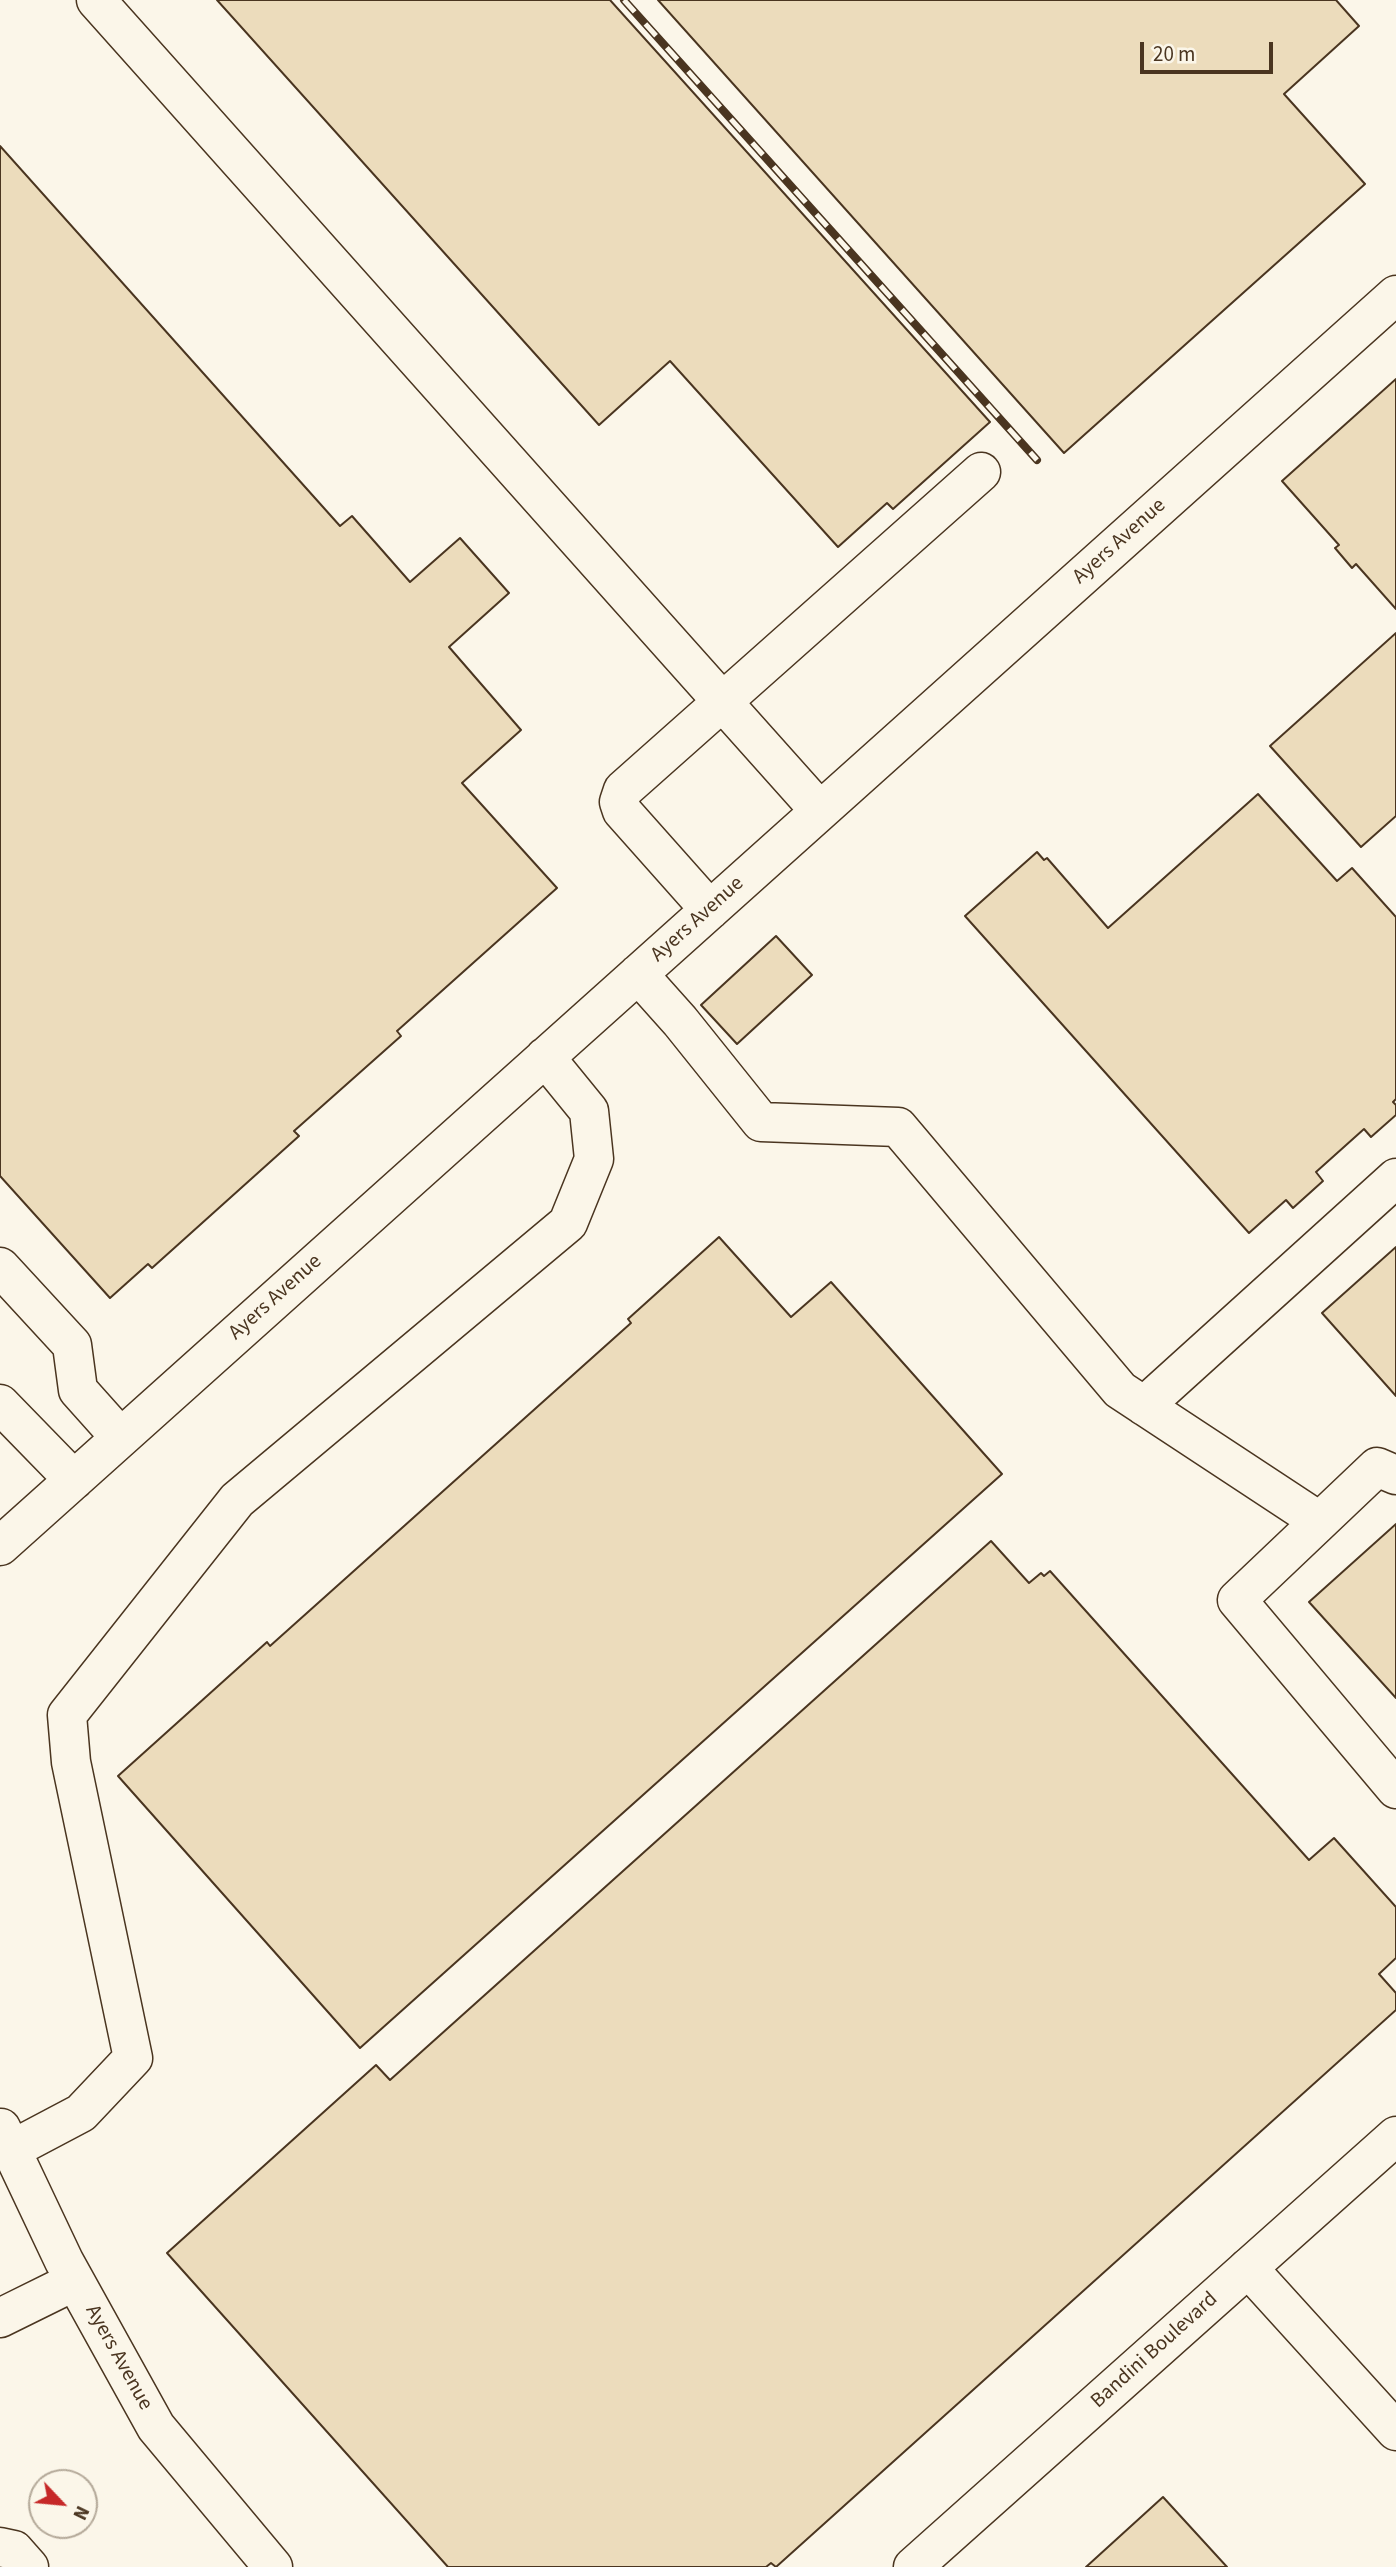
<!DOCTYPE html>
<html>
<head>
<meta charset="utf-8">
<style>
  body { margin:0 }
  #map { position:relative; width:1396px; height:2567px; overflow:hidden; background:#fbf6e9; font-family:"Source Sans 3",sans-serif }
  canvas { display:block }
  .north { position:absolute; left:28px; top:2469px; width:70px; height:70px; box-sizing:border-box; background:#fbf6e9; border:2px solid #b4a999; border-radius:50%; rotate:116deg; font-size:19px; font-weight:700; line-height:28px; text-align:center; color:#4a3520 }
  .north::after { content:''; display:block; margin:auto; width:24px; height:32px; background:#c62828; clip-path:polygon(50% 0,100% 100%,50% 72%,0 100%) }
  .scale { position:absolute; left:1140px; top:42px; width:133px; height:32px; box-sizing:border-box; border:4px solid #4a3520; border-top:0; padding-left:9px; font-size:21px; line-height:24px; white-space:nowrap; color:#4a3520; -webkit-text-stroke:5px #fbf6e9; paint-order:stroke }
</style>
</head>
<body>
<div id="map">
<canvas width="1396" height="2567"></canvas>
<div class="north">N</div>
<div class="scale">20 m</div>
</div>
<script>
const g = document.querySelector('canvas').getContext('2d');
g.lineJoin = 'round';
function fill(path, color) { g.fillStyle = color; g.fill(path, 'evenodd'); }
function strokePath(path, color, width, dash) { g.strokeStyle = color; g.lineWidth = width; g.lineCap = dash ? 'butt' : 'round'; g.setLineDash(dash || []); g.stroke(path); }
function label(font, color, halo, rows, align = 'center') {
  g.font = font + ' "Source Sans 3",sans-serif'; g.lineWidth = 5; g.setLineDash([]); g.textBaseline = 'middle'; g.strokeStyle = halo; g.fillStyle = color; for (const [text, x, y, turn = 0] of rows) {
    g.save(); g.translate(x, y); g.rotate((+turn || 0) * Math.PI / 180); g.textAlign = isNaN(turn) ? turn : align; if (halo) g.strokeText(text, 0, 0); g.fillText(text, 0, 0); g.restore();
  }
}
const building = new Path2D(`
  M217,0H610L990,422L893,509L887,503L838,547L670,361L599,425Z
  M658,0H1336L1359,26L1284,94L1365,184L1064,453Z
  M0,146L340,526L352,516L410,582L460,538L509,593L449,647L521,730L462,783L557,888L397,1031L401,1036L294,1131L299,1136L152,1268L148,1264L110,1298L0,1176Z
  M1396,379V609L1356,564L1352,568L1335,548L1339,545L1282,481Z
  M1396,633V816L1361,847L1270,746Z
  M1258,794L1337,881L1352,868L1396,917V1099L1393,1102L1396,1105V1115L1371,1137L1364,1129L1316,1172L1323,1181L1293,1208L1286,1200L1249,1233L965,916L1037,852L1044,860L1047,858L1108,928Z
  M776,936L812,975L737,1044L701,1005Z
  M719,1237L791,1317L831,1282L1002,1474L360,2048L118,1776L267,1642L270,1646L631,1323L628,1319Z
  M1396,1247V1396L1322,1313Z
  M1396,1524V1698L1309,1602Z
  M991,1541L1029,1583L1041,1573L1044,1576L1050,1571L1309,1860L1334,1838L1396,1907V1958L1379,1974L1396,1993V2010L776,2567L771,2563L766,2567H448L167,2253L376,2065L390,2080Z
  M1163,2497L1227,2567H1086Z`);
fill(building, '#ecdcbc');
strokePath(building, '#4a3520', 2);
const minor = new Path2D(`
  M96,0L820,811
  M710,910L622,811L619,802L623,790L981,472
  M638,974L680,1021L761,1122L898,1127L1120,1390L1319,1521
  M0,1267L72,1345L78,1390L120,1437
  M0,1404L74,1480
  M1144,1406L1396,1178
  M1396,1475L1377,1467L1237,1600L1396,1789
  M0,1546L1396,295
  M1,2128L64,2261L156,2427L273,2567
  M11,2150L81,2113L133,2058L71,1762L67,1715L237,1500L568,1223L594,1159L589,1111L545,1057
  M1248,2268L1396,2431
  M0,2318L75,2281
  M0,2547L14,2550L29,2567`);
const major = new Path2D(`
  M913,2567L1396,2136`);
strokePath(minor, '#4a3520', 41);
strokePath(major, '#4a3520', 41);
strokePath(minor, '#fbf6e9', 38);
strokePath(major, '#fbf6e9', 38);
const rail = new Path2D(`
  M624,0L1037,460`);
strokePath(rail, '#4a3520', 8);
strokePath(rail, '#fbf6e9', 5, [16]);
label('21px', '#4a3520', '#fbf6e9', [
  ["Ayers Avenue",1120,542,-42],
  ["Ayers Avenue",698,920,-42],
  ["Ayers Avenue",276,1298,-42],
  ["Bandini Boulevard",1155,2351,-42],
  ["Ayers Avenue",118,2358,61]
]);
</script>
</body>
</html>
